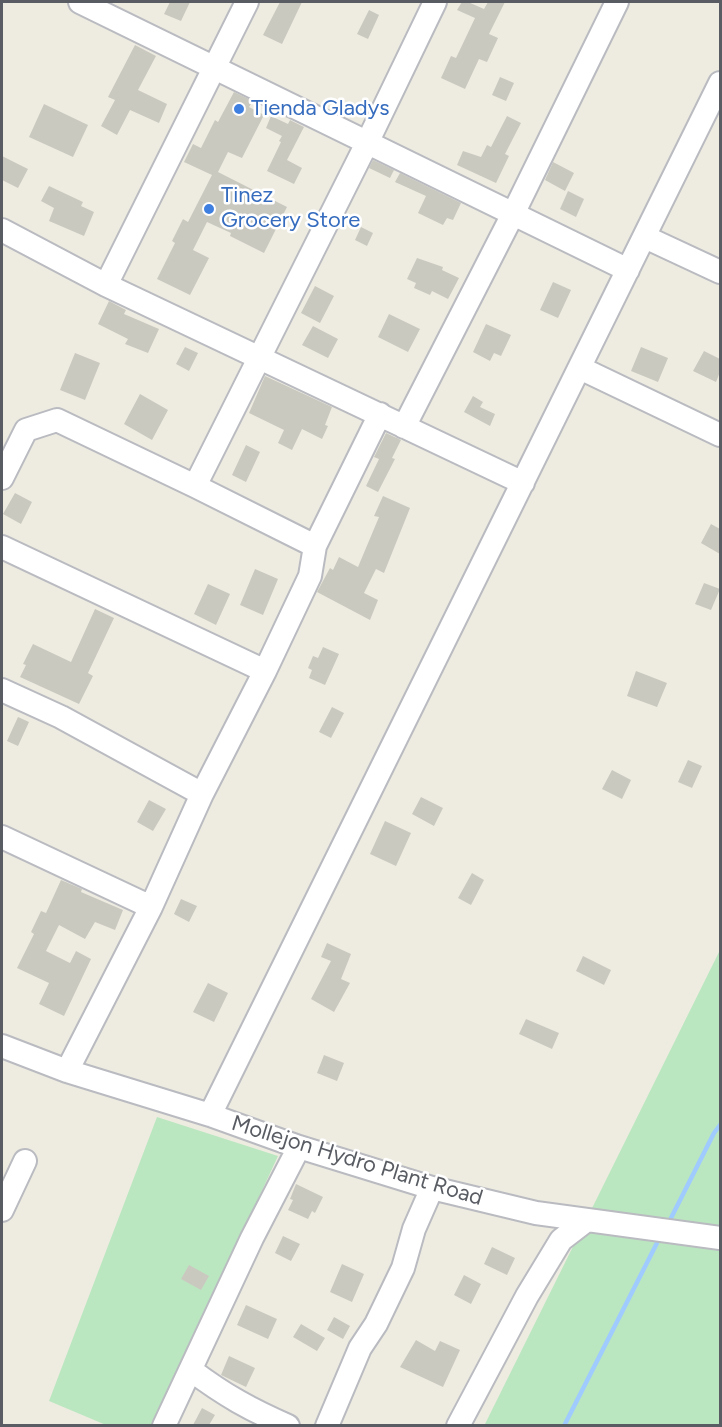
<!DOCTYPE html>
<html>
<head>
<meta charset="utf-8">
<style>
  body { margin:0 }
  #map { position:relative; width:722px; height:1427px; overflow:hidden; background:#eeece1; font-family:Figtree,sans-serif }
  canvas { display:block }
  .frame { position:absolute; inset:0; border:3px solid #595d63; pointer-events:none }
</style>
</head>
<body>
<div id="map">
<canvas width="722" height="1427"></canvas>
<div class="frame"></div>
</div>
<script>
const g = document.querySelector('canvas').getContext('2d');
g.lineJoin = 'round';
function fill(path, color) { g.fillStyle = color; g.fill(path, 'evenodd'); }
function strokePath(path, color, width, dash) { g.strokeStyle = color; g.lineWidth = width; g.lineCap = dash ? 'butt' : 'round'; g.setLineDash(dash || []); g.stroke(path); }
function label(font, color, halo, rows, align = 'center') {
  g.font = font + ' Figtree,sans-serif'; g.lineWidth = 5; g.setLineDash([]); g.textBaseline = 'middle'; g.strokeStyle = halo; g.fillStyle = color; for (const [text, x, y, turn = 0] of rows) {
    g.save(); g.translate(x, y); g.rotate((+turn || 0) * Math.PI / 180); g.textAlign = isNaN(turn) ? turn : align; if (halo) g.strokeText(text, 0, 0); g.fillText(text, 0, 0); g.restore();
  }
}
fill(new Path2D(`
  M720,950V1425L484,1426Z
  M157,1117L278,1156L154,1425H106L49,1401Z`), '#bbe7c0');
strokePath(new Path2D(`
  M671,1218L714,1133L720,1125
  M564,1426L657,1243`), '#9fcbff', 4.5);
fill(new Path2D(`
  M170,2H190L181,21L164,14Z
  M280,2H302L282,44L263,35Z
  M462,2H468L484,9L488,2H505L489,34L498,38L487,62L479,59L465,89L441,78L451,56L456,58L475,18L457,10Z
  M369,10L379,15L368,39L357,34Z
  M135,45L156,56L138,90L167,104L159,123L130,110L117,135L101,126L115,100L108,97Z
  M500,77L514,83L506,101L492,95Z
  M234,92L253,101L249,107L264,115L242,158L228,152L218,172L287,207L264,253L230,236L231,233L207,222L193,250L209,258L190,295L157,279L175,243L172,241L183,219L188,222L212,175L184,162L193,144L201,148L215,120L218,122Z
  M44,104L88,125L73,157L29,137Z
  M271,116L288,124L290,120L304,127L287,160L302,168L294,184L267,171L281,142L279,141L282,136L266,128Z
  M507,116L521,123L505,154L509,156L496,183L457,165L463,151L481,157L487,145L491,147Z
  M2,156L28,169L18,188L2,180Z
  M373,160L394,170L390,178L369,168Z
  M553,162L574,173L565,191L545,180Z
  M400,173L461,203L453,220L447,218L443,225L418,213L426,196L395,182Z
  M49,186L83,202L81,206L94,212L84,236L49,221L54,208L41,201Z
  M568,191L584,199L576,217L560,209Z
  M361,227L373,233L367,246L355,240Z
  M417,258L443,267L442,270L459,278L448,299L432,291L430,295L414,288L416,283L407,279Z
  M553,282L571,290L558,318L540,310Z
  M315,286L334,296L320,323L301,313Z
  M109,301L126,310L124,314L159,329L148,353L125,344L128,339L98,324Z
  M389,314L420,329L408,352L378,337Z
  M486,324L511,335L501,356L494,353L490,361L473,352Z
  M313,326L338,339L328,358L302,345Z
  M185,347L198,353L189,371L176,364Z
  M641,347L668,358L658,382L631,371Z
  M704,351L720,359V372L716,382L693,371Z
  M75,353L100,363L85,400L60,390Z
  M265,376L332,407L325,425L328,426L322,439L302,429L292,450L278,443L284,430L249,413Z
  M140,394L168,410L152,440L124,424Z
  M473,396L483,402L480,407L495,414L490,426L464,412Z
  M386,433L401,440L392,458L395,459L378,492L366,486L379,459L374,457Z
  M246,445L260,452L246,482L232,475Z
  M15,493L32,502L21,524L3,514Z
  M383,496L410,508L384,573L376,569L364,593L378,600L370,620L317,592L330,568L333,570L339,557L358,567L379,517L374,516Z
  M711,524L720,529V554L701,543Z
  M255,569L278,579L263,615L240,605Z
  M704,583L720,589L711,610L695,604Z
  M208,584L230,594L216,625L194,614Z
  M95,609L114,618L88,673L93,676L79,704L20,677L26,665L23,664L33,644L71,662Z
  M323,647L339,654L325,685L309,678L312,670L308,668L313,656L318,658Z
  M636,671L667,683L657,707L627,696Z
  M332,707L344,713L331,738L319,732Z
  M18,717L29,722L18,746L7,741Z
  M688,760L702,766L692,788L678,782Z
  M612,770L631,780L622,799L602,789Z
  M421,797L443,808L434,826L412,814Z
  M149,800L166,809L153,831L137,822Z
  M385,821L411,833L396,866L370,854Z
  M472,873L484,880L471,905L458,898Z
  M61,880L82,889L81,892L123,910L115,930L95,922L85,939L59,925L46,951L70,963L76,951L91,959L64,1016L39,1004L49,983L17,968L34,934L31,932L41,911L46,913Z
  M181,899L197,906L189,922L174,914Z
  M327,943L351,954L341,979L350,983L334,1012L311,999L331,961L321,957Z
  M583,956L611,970L604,985L576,971Z
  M208,983L228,993L214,1022L193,1012Z
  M526,1019L559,1033L552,1049L519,1034Z
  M324,1055L344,1063L337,1081L317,1073Z
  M296,1184L323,1197L315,1213L312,1211L308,1219L288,1210L293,1200L290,1199Z
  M283,1236L300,1244L291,1261L275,1253Z
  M492,1247L515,1258L507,1275L484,1264Z
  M342,1264L364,1274L352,1302L330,1292Z
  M189,1265L209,1276L201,1290L181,1279Z
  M464,1275L481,1284L471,1304L454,1295Z
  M246,1305L277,1319L268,1339L237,1325Z
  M334,1317L350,1326L343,1339L327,1330Z
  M301,1324L325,1338L317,1351L293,1337Z
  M416,1340L435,1351L440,1341L460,1350L443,1387L400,1367Z
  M229,1356L255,1368L246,1387L221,1375Z
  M202,1408L215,1415L209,1425H193Z`), '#cac9c0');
const minor = new Path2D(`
  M80,2L628,270
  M2,230L106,285L523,483
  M645,237L720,272
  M106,285L247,2
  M580,368L720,435
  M404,427L513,214L617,2
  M2,478L26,430L57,420L195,486L315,546
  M195,486L367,143L435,2
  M2,547L265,671
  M2,690L61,717L202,794
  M2,837L151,907
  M2,1046L67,1071L210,1115L299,1147L432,1188L536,1213L720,1238
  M67,1071L151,907L202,794L265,671L310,576L315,546L380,414
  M210,1115L720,83
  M2,1210L25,1161
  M191,1370C224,1395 251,1410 288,1426
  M164,1426L252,1238L299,1147
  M327,1426L360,1348L376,1324L403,1268L414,1229L432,1188
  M458,1426L527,1296L561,1240L587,1220`);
strokePath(minor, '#b9bbc1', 26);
strokePath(minor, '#fff', 22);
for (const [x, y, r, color] of [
  [239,109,6,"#3f7fe0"],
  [209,209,6,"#3f7fe0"]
]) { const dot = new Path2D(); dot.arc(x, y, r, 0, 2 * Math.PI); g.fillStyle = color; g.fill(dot); strokePath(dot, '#fff', 2); }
label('22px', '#366cbe', '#fff', [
  ["Tienda Gladys",251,109],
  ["Tinez",221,196],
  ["Grocery Store",221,221]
], 'left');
label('22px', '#595d63', '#fff', [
  ["Mollejon Hydro Plant Road",357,1161,17]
]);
</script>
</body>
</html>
